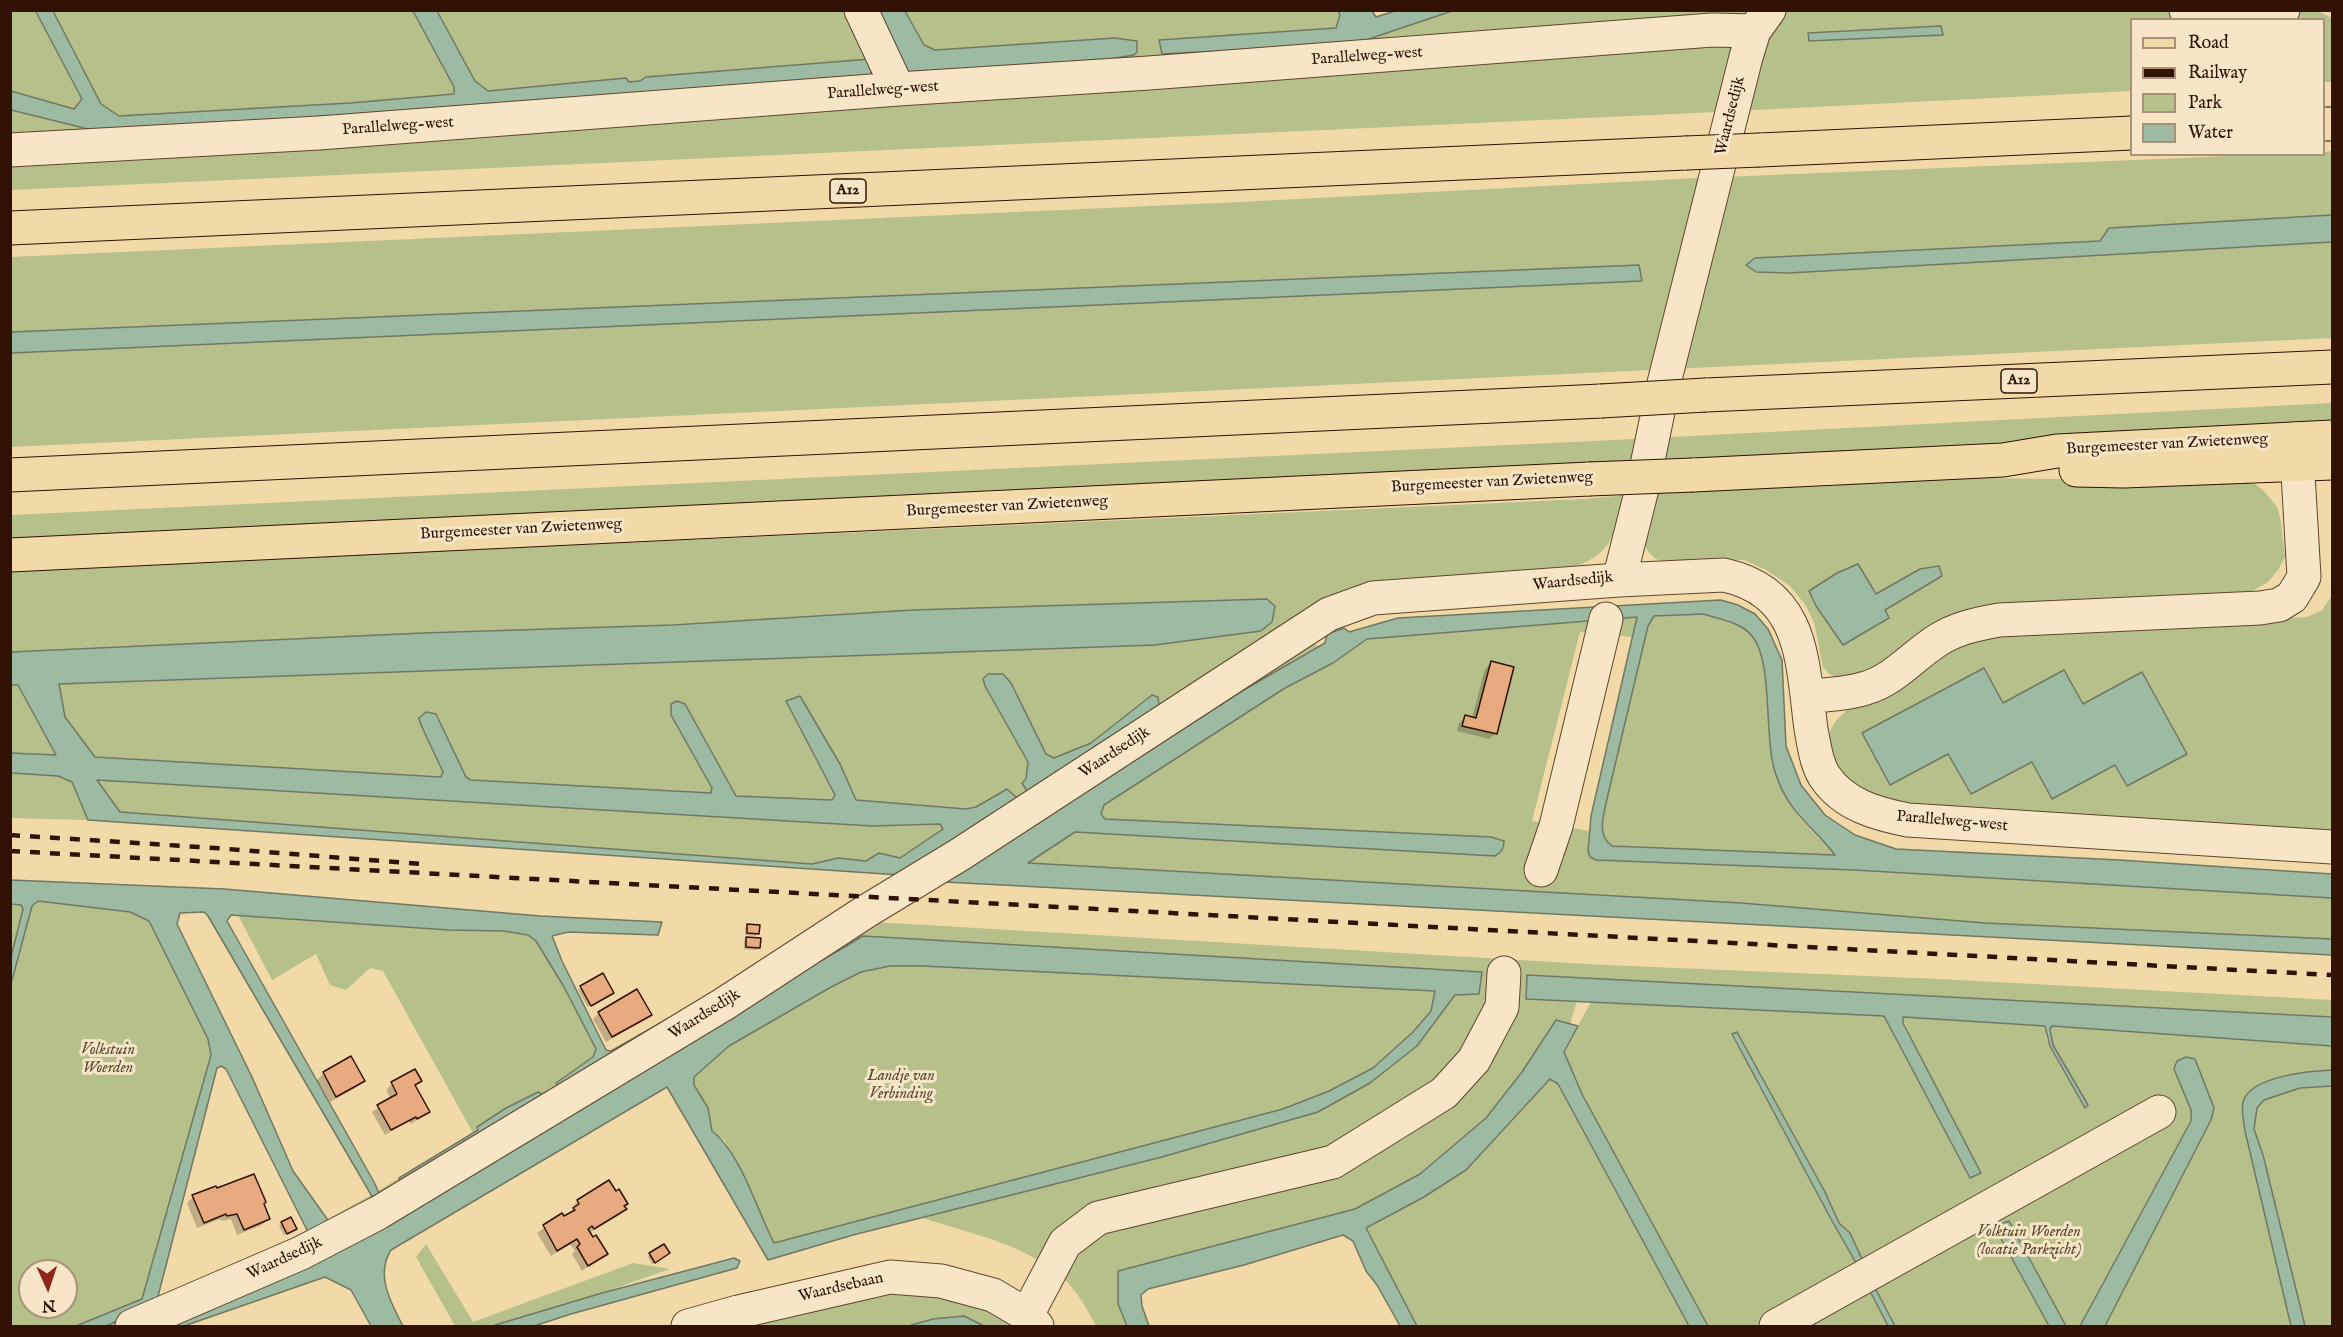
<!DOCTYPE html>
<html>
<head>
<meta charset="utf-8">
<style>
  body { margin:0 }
  #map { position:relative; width:2343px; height:1337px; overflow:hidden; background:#f1d9a8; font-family:"IM FELL English",serif }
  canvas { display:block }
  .frame { position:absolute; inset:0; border:12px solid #321205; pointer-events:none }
  .legend { position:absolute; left:2130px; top:18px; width:195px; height:138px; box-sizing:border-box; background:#f6e6c6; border:2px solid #a89179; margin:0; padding:8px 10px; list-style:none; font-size:18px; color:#321205 }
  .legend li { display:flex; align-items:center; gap:12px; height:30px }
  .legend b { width:30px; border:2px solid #a89179 }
  .north { position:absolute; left:18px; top:1259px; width:60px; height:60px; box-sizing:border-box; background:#f6e6c6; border:2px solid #a89179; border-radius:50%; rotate:177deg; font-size:16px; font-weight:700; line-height:24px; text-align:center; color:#321205 }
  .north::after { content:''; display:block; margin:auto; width:21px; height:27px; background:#8f2418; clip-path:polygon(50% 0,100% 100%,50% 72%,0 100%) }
</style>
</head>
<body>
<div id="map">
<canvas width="2343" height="1337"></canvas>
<div class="frame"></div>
<ul class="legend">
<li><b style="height:8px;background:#f1d9a8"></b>Road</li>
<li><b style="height:8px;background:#321205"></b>Railway</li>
<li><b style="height:16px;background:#b6c08b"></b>Park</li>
<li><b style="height:16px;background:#9cbba2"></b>Water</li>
</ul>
<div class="north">N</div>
</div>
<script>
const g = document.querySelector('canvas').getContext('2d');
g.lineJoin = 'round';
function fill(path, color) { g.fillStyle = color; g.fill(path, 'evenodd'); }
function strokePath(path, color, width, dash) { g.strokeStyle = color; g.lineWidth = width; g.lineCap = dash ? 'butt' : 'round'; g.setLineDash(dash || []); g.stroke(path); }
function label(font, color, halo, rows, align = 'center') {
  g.font = font + ' "IM FELL English",serif'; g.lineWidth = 6; g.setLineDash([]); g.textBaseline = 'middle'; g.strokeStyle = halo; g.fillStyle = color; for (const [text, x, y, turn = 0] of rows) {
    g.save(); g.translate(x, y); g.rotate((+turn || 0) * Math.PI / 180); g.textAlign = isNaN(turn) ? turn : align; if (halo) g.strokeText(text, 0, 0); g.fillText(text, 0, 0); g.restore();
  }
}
fill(new Path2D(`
  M437,10L874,11L903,65L1103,60L1134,55L1137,52L1136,40L1115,38L935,50L924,45L905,11L1338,10L1340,15L1336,28L1160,40L1162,53L1354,44L1452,10H2316L2332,18V82H2324V20H2132L2131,91L1696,113L11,190L10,110L72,126L830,81L646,77L641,81L629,82L625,78L488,91L475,81Z
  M10,11H35L82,99L75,109L11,91Z
  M53,11H413L454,87V94L350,103L119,116L101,104Z
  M2332,151V215L2109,228L2101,241L1755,258L1746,265L1756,272L1789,273L2332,242V338L11,447V353L1642,280L1639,266L11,332L10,257L1240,202L1699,178L2255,155L2324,154V152Z
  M2332,403V431L1593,462L11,541V515L1594,441Z
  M1965,478L2251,481L2264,491L2277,507L2281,522L2285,557L2278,570L2268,582L2249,593L1955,614L1937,620L1877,670L1839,678L1829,674L1823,667L1814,622L1804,603L1790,586L1766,570L1744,560L1665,562C1633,555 1645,516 1649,493ZM1858,565L1876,595L1941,576L1884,610L1889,619L1843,645L1816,606L1809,591Z
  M1626,495C1615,539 1609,559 1560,571L1394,580L1373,583L1309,641L1318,646L1242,691L945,882L1007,789L976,807L966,809L856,800L840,764L823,737L786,701L835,796L832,800L736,796L685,704L678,701L712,789L711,793L471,780L466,777L436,714L419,718L443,772L442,778L95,757L65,717L59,684L1155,645L1261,631L1267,599L913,610L673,625L423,633L11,652L10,571L1584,499ZM985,686L1030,723L1046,754L1054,758L1091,743L1151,695L1055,782L1026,779L1028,762Z
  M2332,596V836L1879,804C1859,788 1835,776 1831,749C1827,728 1833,723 1848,709L1978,635L2307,617L2322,610ZM1984,668L2003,704L2064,671L2083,705L2142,672L2126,785L2115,765L2052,799L2032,762L1971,794L1949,753Z
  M1703,614C1719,619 1741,622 1752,636C1774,662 1763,738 1776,775C1787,808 1811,831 1836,855L1612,846C1597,835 1603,819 1606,803L1648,626L1654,616Z
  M1638,617L1633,637L1580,632L1532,821L1589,831L1588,851L1596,860L1854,870L2332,898V939L1985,923L1741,903L1027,863L1075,832L1496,856C1502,852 1503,848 1504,841L1491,837L1105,819L1101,814L1104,805L1285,688L1333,663L1367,639Z
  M11,685H18L57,755L11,753Z
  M10,773L58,776L72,782L88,820L11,818Z
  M97,779L872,826L940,824L944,829L900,858L879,853L866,861L838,858L812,864L120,812Z
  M38,901L130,912L149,921L208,1039L211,1055L142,1299L76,1326H11V984L32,906ZM30,1271H66V1307H30Z
  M11,904L21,905L23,909L11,957Z
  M238,915L449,930L504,931L528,935L536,941L564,987L596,1049L593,1057L557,1083L669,1018L823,923L874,922L1605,965L1939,979L2332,1000V1017L1527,975L1526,999L1577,1001L1570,1024L1556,1020L1522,1072L1486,1118L1420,1174L1355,1209L1119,1271L1118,1304L1127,1326H1096C1088,1311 1078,1292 1065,1280C1027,1244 971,1234 923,1218L1094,1174L1370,1083L1417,1046L1455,995L1479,994L1482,973L863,936L824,959L795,971L163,1326H106L146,1310L307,1230L308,1232L330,1223L328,1219L371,1195L373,1198L379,1194L378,1191L399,1178L402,1185L495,1136L477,1127L478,1129L473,1133L383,971L370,968L346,990L330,985L316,954L272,980Z
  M890,966H923L1435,991L1431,1011L1413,1032L1373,1068L1329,1091L1283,1109L774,1243L758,1207L725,1141L712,1131L708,1108L694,1085V1077L729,1046L831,987L861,972Z
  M1591,1002L1884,1016L1971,1178L1902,1017L2045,1026L2047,1040L2088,1105L2053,1045L2050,1029L2052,1026L2332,1046V1070C2310,1071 2250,1076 2243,1102C2241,1111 2244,1122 2245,1131L2291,1326H2105L2211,1120L2174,1069L2191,1110V1121L2080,1326H1895L1874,1286L1869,1290L1888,1326H1708L1582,1094L1564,1052ZM1737,1033L1825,1192L1839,1223L1850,1233L1856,1262L1831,1219L1732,1035Z
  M1548,1079H1553L1558,1084L1689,1326H1417L1366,1228L1466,1170L1526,1106Z
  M2332,1086V1326H2305L2263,1155L2254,1129L2257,1108L2264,1100L2300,1088Z
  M426,1244L473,1322L633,1263L670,1269L602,1293L492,1326H455L416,1257Z
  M920,1290L995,1313L1012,1326H984L964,1316L933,1319L908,1326H745L855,1297Z`), '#b6c08b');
const water = new Path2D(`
  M35,10L53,11L101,104L119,116L350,103L454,94V87L413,11H437L475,81L488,91L626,78L629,82L640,81L646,77L870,59L873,68L870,75L108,134L11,110V91L74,109L82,99Z
  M874,11H905L924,45L935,50L1115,38L1137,41V52L1134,55L1103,60L911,74L903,65Z
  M1338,11H1372L1376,17L1395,11H1452L1354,44L1162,54L1159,40L1336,28L1340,15Z
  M1941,26L1943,35L1809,41L1808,33Z
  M2332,215V242L1789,273L1756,272L1746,265L1755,258L2100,241L2109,228Z
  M1639,265L1642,281L11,353V332Z
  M1858,564L1876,594L1920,569L1939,566L1942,576L1885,610L1889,618L1843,645L1816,606L1809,591L1837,573Z
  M1267,599L1275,606L1272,622L1261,631L1155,645L59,684L65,717L95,757L441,777L443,772L421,725L419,718L426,712L436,714L466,777L471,780L711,793L712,788L671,715V704L677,701L685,704L736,796L832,800L835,795L786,701L800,696L840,764L856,800L966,809L976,807L1007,789L1017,798L900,875L88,820L72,782L58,776L11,773V753L56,755L18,685H11V652L423,633L673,625L913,610ZM97,780L872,826L940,824L943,829L900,858L879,853L866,861L838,858L812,864L120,812Z
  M1721,600L1738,605L1755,614L1768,629L1782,660L1786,746L1801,785L1825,815L1855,835L1896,849L2119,860L2332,874V898L1854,870L1596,860L1590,857L1588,851L1591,816L1637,617L1367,639L1333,663L1285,688L1104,805L1101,814L1105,819L1491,837L1504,841C1504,848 1502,852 1495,856L1075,832L1028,863L1741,903L1985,923L2332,939V955L945,882L1242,691L1325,643L1327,634L1344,628L1349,632L1398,618ZM1703,614C1719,619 1741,622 1752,636C1774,662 1763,739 1776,775C1789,814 1813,826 1835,855L1612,846C1597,835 1603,819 1606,803L1648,626L1654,616Z
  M1984,668L2003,703L2064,670L2083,704L2142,672L2187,754L2127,786L2115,765L2052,799L2032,762L1971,794L1948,754L1890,785L1862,733Z
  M988,674H1003L1011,683L1046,754L1054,758L1091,743L1152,695L1158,697L1159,706L1029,794L1022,783L1026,779L1028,762L985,686L983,679Z
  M11,880L224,889L540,916L662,922L658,935L568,932L552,936L562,961L606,1050L611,1051L669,1018L559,1089L556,1083L593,1057L596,1049L564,987L536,941L528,935L504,931L449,930L231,915L227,921L374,1182L379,1193L373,1198L208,916L204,912L180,913L177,924L252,1077L293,1171L330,1223L308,1232L226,1069L221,1066L217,1068L156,1304L106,1326H76L142,1299L211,1055L208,1039L149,921L130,912L38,901L32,906L11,984V957L23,909L21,905L11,904Z
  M863,936L1482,972L1479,994L1455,995L1417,1046L1370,1083L1318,1112L1162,1157L853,1235L768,1260L667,1087L391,1250C375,1275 391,1303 403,1326H371L351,1290L325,1277L184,1326H163L795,971L824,959ZM890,966H923L1435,991L1431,1011L1413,1032L1373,1068L1329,1091L1283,1109L774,1243C757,1210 741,1153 712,1131L708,1108L694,1085V1077L729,1046L831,987L861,972Z
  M1527,975L2332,1017V1046L2052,1026L2050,1029L2053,1045L2088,1105L2085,1108L2050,1046L2045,1026L1903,1017V1023L1981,1173L1970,1178L1884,1016L1526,999Z
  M1556,1020L1578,1026L1564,1052L1582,1094L1708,1326H1689L1558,1084L1550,1079L1466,1170L1424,1197L1366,1228L1417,1326H1400L1377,1285L1366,1271L1353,1241L1343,1235L1244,1265L1148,1289L1141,1295L1142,1306L1149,1326H1127L1118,1304V1271L1355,1209L1420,1174L1486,1118L1522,1072Z
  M1737,1032L1825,1192L1839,1223L1850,1233L1862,1259L1856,1263L1831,1219L1732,1034Z
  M2186,1057L2195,1059L2214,1108L2211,1120L2105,1326H2080L2191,1121V1110L2174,1069L2177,1061Z
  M2332,1070V1086L2300,1088L2264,1100L2257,1108L2254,1129L2263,1155L2305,1326H2291L2245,1131C2244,1122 2241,1111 2243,1102C2250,1076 2310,1071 2332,1070Z
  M538,1092L545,1096L402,1186L399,1178L478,1130L477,1127L506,1108Z
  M2009,1221L2066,1326H2049L1994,1226Z
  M734,1258L740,1261L737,1268L571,1314L534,1326H492L602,1293Z
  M1874,1286L1895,1326H1888L1869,1289Z
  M964,1316L984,1326H908L933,1319Z`);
fill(water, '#9cbba2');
strokePath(water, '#727763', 1.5);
fill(new Path2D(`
  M1491,663L1496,733L1489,739L1457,731L1459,723L1465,717L1472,718L1485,669Z
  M748,926L758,933L755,936L745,935V928Z
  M747,939L759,948L756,950L744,949V941Z
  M602,975L610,995L588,1007L578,990Z
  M599,1013L650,1014L644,1020L606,1042L593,1019Z
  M350,1058L363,1081L357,1087L330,1102L317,1080L323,1074Z
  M414,1071L420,1081L414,1087L428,1112L411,1124L409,1121L385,1135L372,1112L391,1099L386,1090L392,1084Z
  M193,1197L262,1204L268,1219L262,1225L237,1235L231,1219L221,1221L220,1219L197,1228L187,1203Z
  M578,1201L623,1207L625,1209L619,1215L589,1233L606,1254L582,1271L572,1254L575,1251L570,1244L551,1256L537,1233L562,1215L564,1218L568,1215L573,1210L572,1207Z
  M282,1223L293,1231L284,1235L279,1226Z
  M650,1254L666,1256L652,1264L648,1257Z`), '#0003');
const building = new Path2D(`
  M1491,661L1514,667L1497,734L1462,726L1465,715L1476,718Z
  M747,924L760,925L759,934L747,933Z
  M746,937L761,938L760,948L746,947Z
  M603,973L614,993L591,1006L580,986Z
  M637,989L652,1015L612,1037L598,1012Z
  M351,1056L365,1081L336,1097L323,1072Z
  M415,1069L422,1081L415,1085L430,1112L417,1119L416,1117L391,1130L377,1105L397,1094L391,1082Z
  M254,1174L266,1202L264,1204L270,1219L244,1230L237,1214L227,1216L226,1214L204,1223L192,1195L216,1186L217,1188Z
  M609,1180L616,1191L619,1189L628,1204L624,1206L627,1209L594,1229L592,1226L588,1229L593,1237L596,1235L608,1254L588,1266L577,1247L580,1244L577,1239L557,1251L543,1225L562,1213L564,1216L575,1210L573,1208L579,1204L577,1200Z
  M291,1217L297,1229L287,1234L281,1222Z
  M664,1244L670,1253L655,1263L649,1253Z`);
fill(building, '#e8aa7f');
strokePath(building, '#321205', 1.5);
const minor = new Path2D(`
  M861,10L898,89
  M2186,10C2214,14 2259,25 2283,10
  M10,150L319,133L898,89L1149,73L1712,30L1754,31
  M1619,580L1642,489L1664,383L1746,57L1754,31L1769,10
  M1807,696C1826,695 1847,694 1866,688C1894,680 1914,655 1938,640C1957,628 1977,624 1999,620L2260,608L2279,605L2292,597L2304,577L2296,439
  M1541,870L1556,826L1606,619
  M1027,1315L1065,1243L1098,1218L1333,1162L1444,1093L1474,1060L1502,1007L1504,973
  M132,1326L301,1253L378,1213L724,1004L865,912L959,855L1329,614L1373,598L1619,580L1724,575C1805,593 1802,662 1811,729C1814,744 1816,764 1825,777C1844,805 1877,814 1908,820L2332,847
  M688,1326L738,1312L890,1277L941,1281L993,1295L1027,1315L1037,1326
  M1776,1326L2159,1112`);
const major = new Path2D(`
  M2076,470L2124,471L2332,463
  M1693,475L2003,460L2057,451L2332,437
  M10,555L1589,479`);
const highway = new Path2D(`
  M2324,124H2332
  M1760,150L2132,133
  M10,228L1686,153
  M1706,395L2332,367
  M10,475L1601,401`);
strokePath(minor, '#62442e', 35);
strokePath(major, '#321205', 35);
strokePath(highway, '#321205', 35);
strokePath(minor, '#f6e6c6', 33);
strokePath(major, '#f1d9a8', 33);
strokePath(highway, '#f1d9a8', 33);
strokePath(new Path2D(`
  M10,835L215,848L421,864
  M10,851L2332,975`), '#321205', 4.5, [10, 10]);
const majorBridge = new Path2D(`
  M1589,479L1693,475`);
const highwayBridge = new Path2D(`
  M1686,153L1760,150
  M1601,401L1706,395`);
strokePath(majorBridge, '#321205', 35, []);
strokePath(highwayBridge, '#321205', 35, []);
strokePath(majorBridge, '#f1d9a8', 33);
strokePath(highwayBridge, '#f1d9a8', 33);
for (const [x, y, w] of [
  [848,191,36],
  [2019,381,36]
]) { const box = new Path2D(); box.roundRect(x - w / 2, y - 12, w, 24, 4.5); g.fillStyle = '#f6e6c6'; g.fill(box); strokePath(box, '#321205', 1.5); }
label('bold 15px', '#321205', null, [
  ["A12",848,191],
  ["A12",2019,381]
]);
label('16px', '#321205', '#f6e6c6', [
  ["Parallelweg-west",1367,57,-4],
  ["Parallelweg-west",883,91,-4],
  ["Waardsedijk",1731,116,-76],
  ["Parallelweg-west",398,127,-4],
  ["Burgemeester van Zwietenweg",2167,445,-3],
  ["Burgemeester van Zwietenweg",1492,483,-3],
  ["Burgemeester van Zwietenweg",1007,507,-3],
  ["Burgemeester van Zwietenweg",521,530,-3],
  ["Waardsedijk",1573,582,-6],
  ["Waardsedijk",1115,753,-33],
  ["Parallelweg-west",1952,822,5],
  ["Waardsedijk",705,1015,-32],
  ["Waardsedijk",285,1259,-25],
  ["Waardsebaan",841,1288,-13]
]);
label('italic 16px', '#5a462d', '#f6e6c6', [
  ["Volkstuin",108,1051],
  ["Woerden",108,1069],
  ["Landje van",901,1077],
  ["Verbinding",901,1095],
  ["Volktuin Woerden",2029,1233],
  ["(locatie Parkzicht)",2029,1251]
]);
</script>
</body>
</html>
